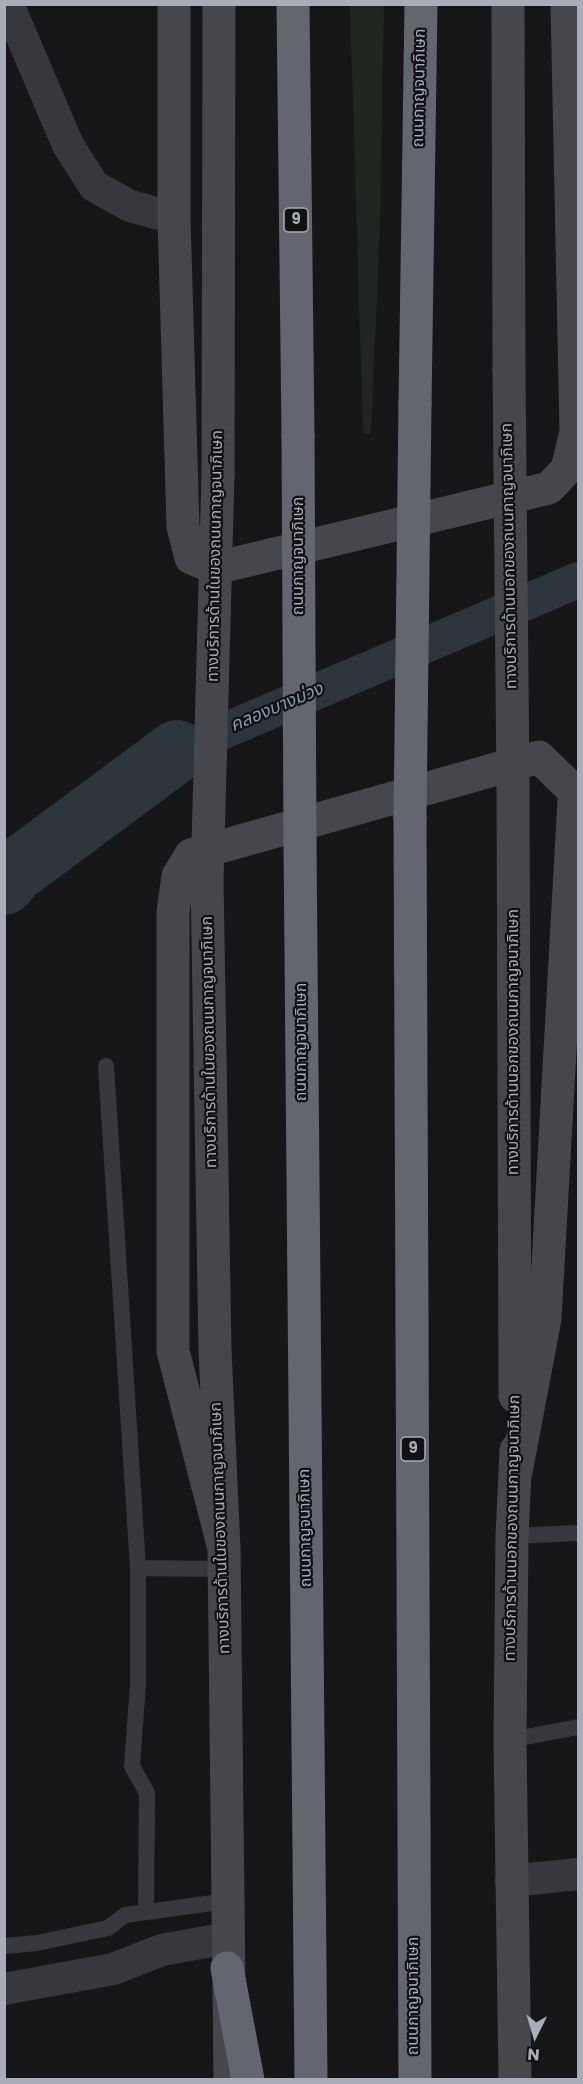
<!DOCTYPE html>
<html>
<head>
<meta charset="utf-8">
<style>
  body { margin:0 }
  #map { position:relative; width:583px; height:2084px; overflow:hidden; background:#161618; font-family:Poppins,sans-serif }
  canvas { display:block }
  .frame { position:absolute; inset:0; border:6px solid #a8adb8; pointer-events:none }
  .north { position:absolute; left:505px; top:2006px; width:60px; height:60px; -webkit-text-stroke:4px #111113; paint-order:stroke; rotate:185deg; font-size:16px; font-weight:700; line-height:24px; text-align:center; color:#a8adb8 }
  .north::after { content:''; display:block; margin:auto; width:21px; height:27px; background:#a8adb8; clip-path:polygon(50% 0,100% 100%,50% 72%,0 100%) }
</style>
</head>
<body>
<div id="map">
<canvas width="583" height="2084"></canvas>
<div class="frame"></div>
<div class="north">N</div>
</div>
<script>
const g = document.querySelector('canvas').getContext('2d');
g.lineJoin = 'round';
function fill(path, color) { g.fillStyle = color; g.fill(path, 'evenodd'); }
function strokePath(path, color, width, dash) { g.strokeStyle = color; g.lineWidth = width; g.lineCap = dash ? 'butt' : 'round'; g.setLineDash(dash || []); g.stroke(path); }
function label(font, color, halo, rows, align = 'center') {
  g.font = font + ' Poppins,"Noto Sans Thai",sans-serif'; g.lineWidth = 4.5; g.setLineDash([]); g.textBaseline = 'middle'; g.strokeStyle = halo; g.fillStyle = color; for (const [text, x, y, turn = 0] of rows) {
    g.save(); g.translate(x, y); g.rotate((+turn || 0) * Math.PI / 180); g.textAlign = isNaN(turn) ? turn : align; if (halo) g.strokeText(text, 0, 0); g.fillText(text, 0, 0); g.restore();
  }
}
fill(new Path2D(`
  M350,5H384L380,226L371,433L363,434Z`), '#1e261f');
strokePath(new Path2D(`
  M177,751L578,580`), '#2c353c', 36);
strokePath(new Path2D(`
  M4,884L14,872L177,751`), '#2c353c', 62);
strokePath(new Path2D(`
  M106,1066L138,1568V1684L132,1766L147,1793L146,1912
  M512,1536L578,1533
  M138,1568L224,1569
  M510,1740L578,1727
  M4,1946L37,1943L108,1928L125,1915L227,1901`), '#37383d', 16);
strokePath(new Path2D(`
  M8,4L68,145L94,186L130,206L174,218
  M511,1881L578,1874
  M4,1989L113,1969L162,1950L227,1938`), '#37383d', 32);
strokePath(new Path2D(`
  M174,4V218L183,527L191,558L216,568L549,488L567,469L576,432L567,4
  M508,4L509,370
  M218,474L219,4
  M513,783L515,1396
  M207,880L215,1350L224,1549L230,2080
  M224,1549L173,1351V912L178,876L191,855L539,757L577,794L574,800L545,1319L516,1472
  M515,2080L510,1740L512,1536L516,1450`), '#45474d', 33);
strokePath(new Path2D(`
  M293,4L298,435
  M415,404L421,4
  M410,818L415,2080
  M300,842L311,2080
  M227,1968L248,2080`), '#63666e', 33);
strokePath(new Path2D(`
  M509,370L513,783
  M207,880L218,474`), '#45474d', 33);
strokePath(new Path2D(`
  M298,435L300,842
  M410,818L415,404`), '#63666e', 33);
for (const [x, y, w] of [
  [296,220,24],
  [413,1449,24]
]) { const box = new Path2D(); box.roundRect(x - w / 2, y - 12, w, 24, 4.5); g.fillStyle = '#111113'; g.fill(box); strokePath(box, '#a8adb8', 1.5); }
label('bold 15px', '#a8adb8', null, [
  ["9",296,220],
  ["9",413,1449]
]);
label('16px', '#a8adb8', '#111113', [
  ["ถนนกาญจนาภิเษก",420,88,-89],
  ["ทางบริการด้านในของถนนกาญจนาภิเษก",216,556,-89],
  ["ถนนกาญจนาภิเษก",299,556,-90],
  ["ทางบริการด้านนอกของถนนกาญจนาภิเษก",510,556,-91],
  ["ทางบริการด้านในของถนนกาญจนาภิเษก",210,1042,-91],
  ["ถนนกาญจนาภิเษก",302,1042,-90],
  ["ทางบริการด้านนอกของถนนกาญจนาภิเษก",514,1042,-90],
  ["ทางบริการด้านในของถนนกาญจนาภิเษก",221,1528,-92],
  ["ถนนกาญจนาภิเษก",306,1528,-91],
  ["ทางบริการด้านนอกของถนนกาญจนาภิเษก",513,1528,-89],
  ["ถนนกาญจนาภิเษก",414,1996,-90]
]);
label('italic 18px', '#7f9bb3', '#111113', [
  ["คลองบางม่วง",277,708,-23]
]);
</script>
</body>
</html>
